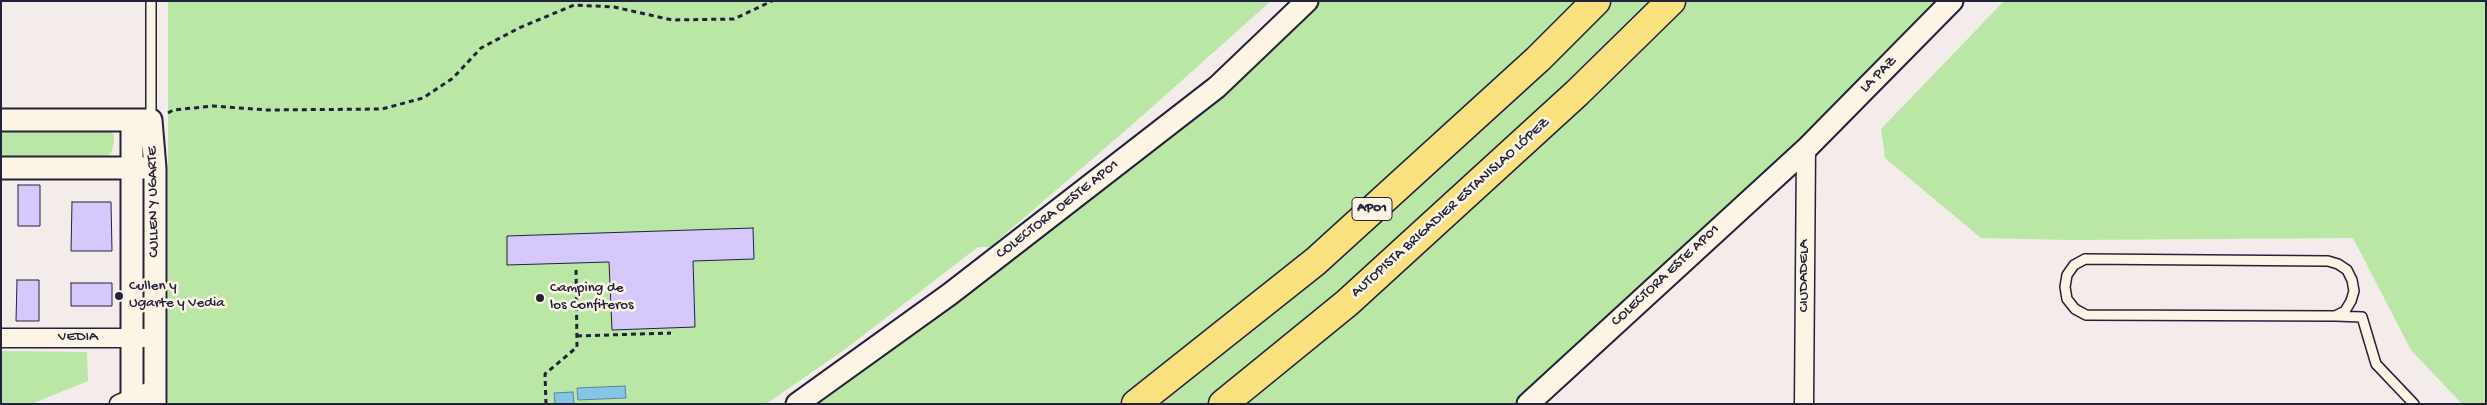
<!DOCTYPE html>
<meta charset="utf-8">
<style>
body{margin:0}
#map{position:relative;width:2487px;height:405px;overflow:hidden;background:#f4ecea;font-family:"Gochi Hand",sans-serif}
canvas{display:block}
.frame{position:absolute;inset:0;border:2px solid #22223b;pointer-events:none}
</style>
<div id="map">
<canvas width="2487" height="405"></canvas>
<div class="frame"></div>
</div>
<script>
const context = document.querySelector('canvas').getContext('2d');
context.lineJoin = 'round';
function fill(path, color) { context.fillStyle = color; context.fill(path, 'evenodd'); }
const toPath = rows => new Path2D(rows.map(r => 'M' + r).join(''));
function trace(path, color, width, dash) { context.strokeStyle = color; context.lineWidth = width; context.lineCap = dash ? 'butt' : 'round'; context.setLineDash(dash || []); context.stroke(path); }
function write(font, color, halo, rows, align = 'center') {
  context.font = font + ' "Gochi Hand",sans-serif'; context.lineWidth = 5; context.setLineDash([]); context.textBaseline = 'middle'; context.strokeStyle = halo; context.fillStyle = color; for (const [text, x, y, turn = 0] of rows) {
    context.save(); context.translate(x, y); context.rotate((+turn || 0) * Math.PI / 180); context.textAlign = isNaN(turn) ? turn : align; if (halo) context.strokeText(text, 0, 0); context.fillText(text, 0, 0); context.restore();
  }
}
const green = toPath([
 [168,1,1271,1,1133,124,990,247,978,247,844,350,766,404,168,404],
 [1307,1,1952,1,1528,404,797,404,950,294],
 [2004,1,2486,1,2486,404,2462,404,2411,350,2353,238,2070,240,1981,238,1885,158,1881,129],
 [1,125,106,127,114,135,114,142,111,153,104,159,1,160],
 [143,197,146,197,146,312,143,312,140,199],
 [1,351,87,352,88,381,31,404,1,404]
]);
const water = toPath([
 [625,386,626,398,578,400,577,388,625,386],
 [573,392,574,404,555,404,554,393,573,392]
]);
const building = toPath([
 [18,185,40,185,40,226,18,226,18,185],
 [72,202,111,202,112,251,71,251,72,202],
 [753,228,754,259,693,261,695,327,612,330,609,262,507,265,507,236,753,228],
 [17,280,39,280,39,321,16,321,17,280],
 [71,283,112,283,112,306,71,306,71,283]
]);
const path = toPath([
 [168,113,173,110,213,106,267,110,382,109,423,98,453,78,481,48,519,28,574,5,614,7,672,20,734,19,772,1],
 [577,336,671,333],
 [546,404,545,374,577,347,576,267]
]);
const service = toPath([
 [151,1,151,120],
 [2085,259,2328,261,2338,264,2347,270,2352,280,2354,291,2351,301,2345,311,2335,316,2086,315,2075,309,2067,299,2065,287,2067,275,2074,265,2085,259],
 [2336,316,2362,317,2376,364,2414,404]
]);
const minor = toPath([
 [1,338,155,338],
 [119,404,155,389],
 [1804,404,1806,149]
]);
const tertiary = toPath([
 [1,120,151,120,155,168,155,404],
 [132,120,132,404],
 [1,168,146,168],
 [797,404,950,294,1217,87,1307,1],
 [1528,404,1806,149,1952,1]
]);
const motorway = toPath([
 [1136,404,1316,261,1538,59,1596,1],
 [1223,404,1347,303,1577,93,1671,1]
]);
const markers = [
 [119,296,5,"#22223b"],
 [540,298,5,"#22223b"]
];
const shields = [
 [1372,209,40]
];
const shieldNames = [
 ["AP01",1372,209]
];
const streetNames = [
 ["LA PAZ",1879,75,-45],
 ["CULLEN Y UGARTE",154,202,-91],
 ["AUTOPISTA BRIGADIER ESTANISLAO LÓPEZ",1451,208,-42],
 ["COLECTORA OESTE AP01",1058,210,-38],
 ["COLECTORA ESTE AP01",1666,276,-43],
 ["CIUDADELA",1805,276,-90],
 ["VEDIA",78,338]
];
const poiNames = [
 ["Cullen y",129,287],
 ["Ugarte y Vedia",129,304],
 ["Camping de",550,289],
 ["los Confiteros",550,306]
];
fill(green, '#bae7a5');
fill(water, '#85c6e6');
trace(water, '#5d84a2', 1);
fill(building, '#d5c9fc');
trace(building, '#22223b', 1);
trace(service, '#22223b', 12);
trace(minor, '#22223b', 21);
trace(tertiary, '#22223b', 25);
trace(motorway, '#22223b', 31);
trace(path, '#22223b', 3, [5, 4]);
trace(service, '#fcf5e5', 9);
trace(minor, '#fcf5e5', 18);
trace(tertiary, '#fcf5e5', 21);
trace(motorway, '#fae180', 28);
for (const [x, y, r, color] of markers) { const dot = new Path2D(); dot.arc(x, y, r, 0, 2 * Math.PI); context.fillStyle = color; context.fill(dot); trace(dot, '#fcf5e5', 2); }
for (const [x, y, w] of shields) { const box = new Path2D(); box.roundRect(x - w / 2, y - 11.5, w, 23, 4); context.fillStyle = '#fcf5e5'; context.fill(box); trace(box, '#22223b', 1); }
write('bold 14px', '#22223b', null, shieldNames);
write('15px', '#22223b', '#fcf5e5', streetNames);
write('15px', '#22223b', '#fcf5e5', poiNames, 'left');
</script>
